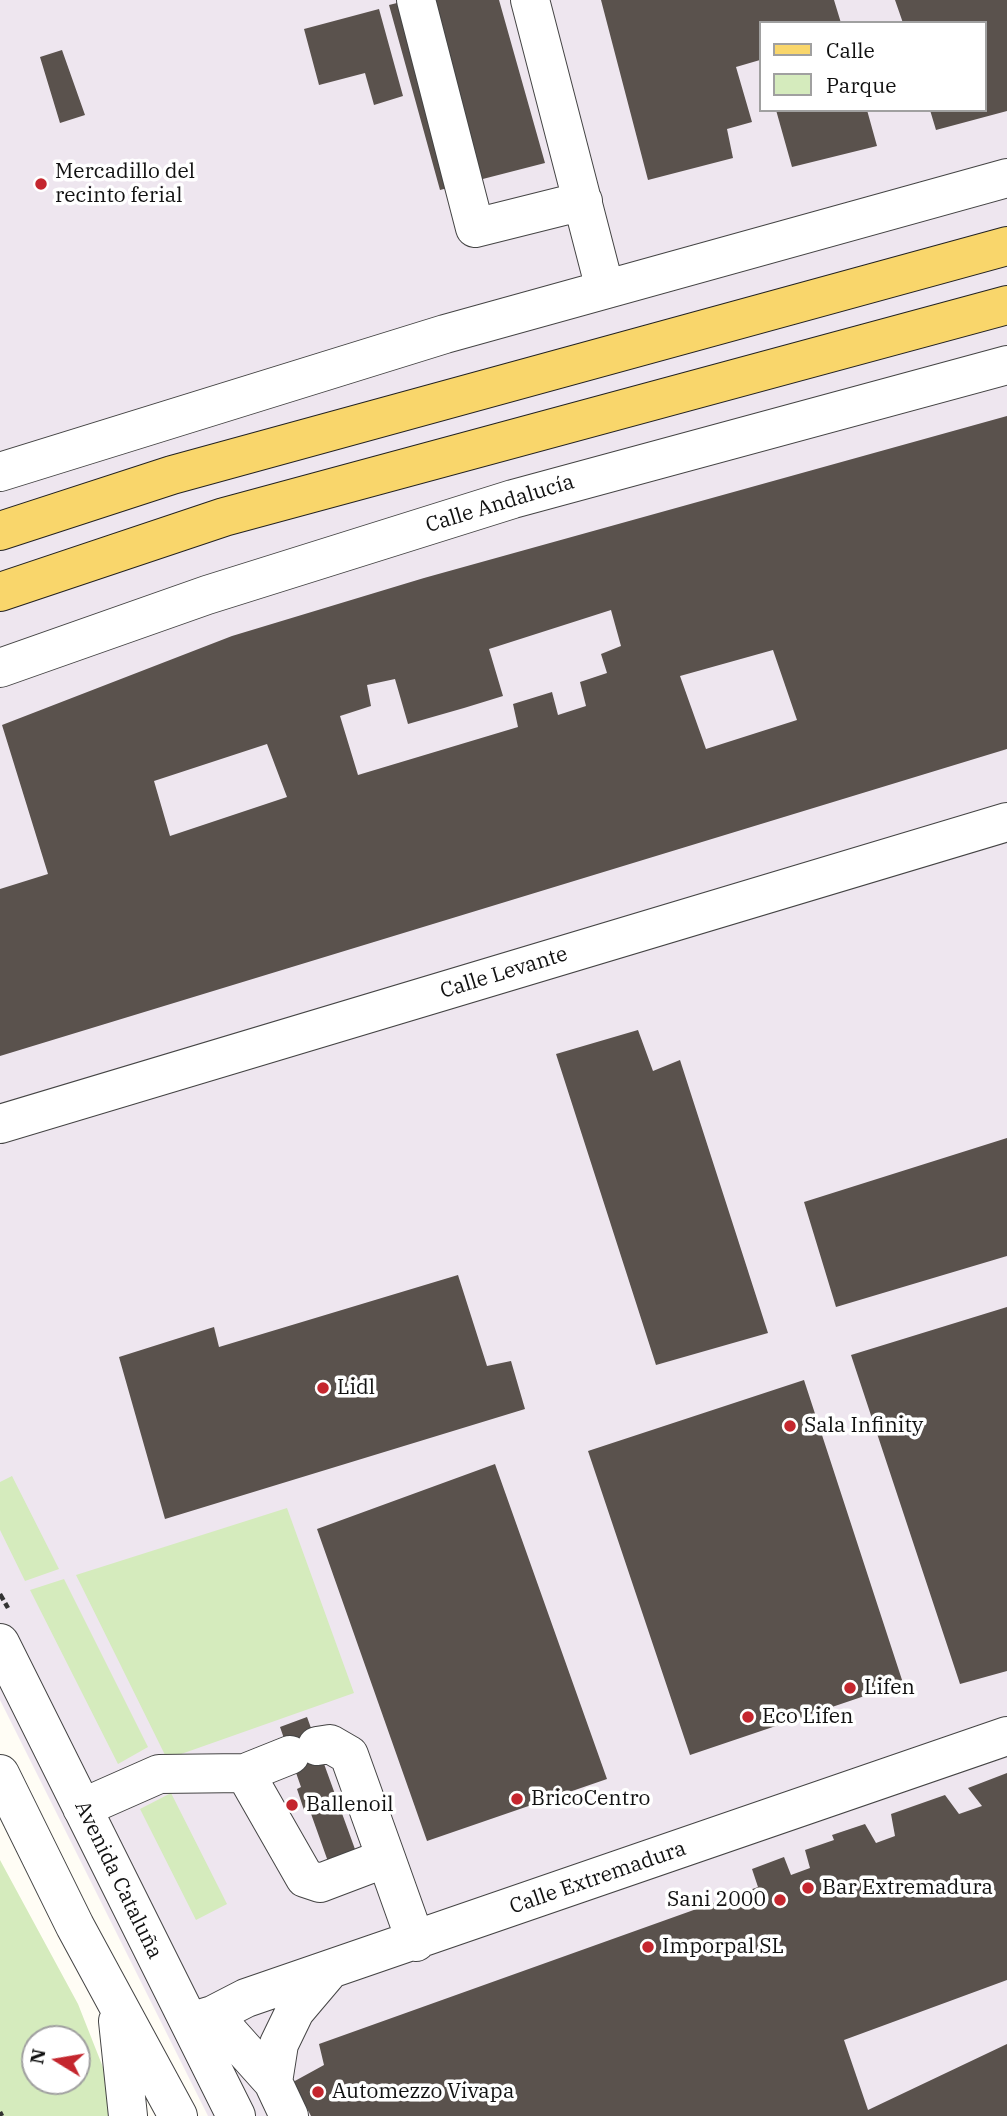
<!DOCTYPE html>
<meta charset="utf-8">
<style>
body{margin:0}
#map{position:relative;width:1007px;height:2116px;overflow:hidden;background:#fffdf5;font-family:"IBM Plex Serif",serif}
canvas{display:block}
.legend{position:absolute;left:759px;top:21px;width:228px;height:91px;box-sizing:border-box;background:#fff;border:2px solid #a0a0a0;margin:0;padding:9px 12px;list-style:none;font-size:21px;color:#111}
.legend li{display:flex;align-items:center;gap:14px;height:35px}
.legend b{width:35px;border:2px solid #a0a0a0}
.north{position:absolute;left:21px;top:2025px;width:70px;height:70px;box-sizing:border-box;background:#fff;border:2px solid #a0a0a0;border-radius:50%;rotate:281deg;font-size:19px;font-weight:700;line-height:28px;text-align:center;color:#111}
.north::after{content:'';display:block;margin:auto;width:24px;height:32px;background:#c4262e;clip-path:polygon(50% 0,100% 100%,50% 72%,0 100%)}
</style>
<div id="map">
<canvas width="1007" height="2116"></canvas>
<ul class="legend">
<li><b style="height:9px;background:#f9d66b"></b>Calle</li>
<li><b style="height:19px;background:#d5ebbd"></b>Parque</li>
</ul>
<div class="north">N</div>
</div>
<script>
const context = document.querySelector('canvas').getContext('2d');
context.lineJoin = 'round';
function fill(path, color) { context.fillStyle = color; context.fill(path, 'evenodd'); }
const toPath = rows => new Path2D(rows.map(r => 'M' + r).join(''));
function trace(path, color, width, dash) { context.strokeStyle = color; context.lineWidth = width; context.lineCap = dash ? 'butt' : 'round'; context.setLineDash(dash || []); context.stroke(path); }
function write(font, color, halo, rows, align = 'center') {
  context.font = font + ' "IBM Plex Serif",serif'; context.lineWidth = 7; context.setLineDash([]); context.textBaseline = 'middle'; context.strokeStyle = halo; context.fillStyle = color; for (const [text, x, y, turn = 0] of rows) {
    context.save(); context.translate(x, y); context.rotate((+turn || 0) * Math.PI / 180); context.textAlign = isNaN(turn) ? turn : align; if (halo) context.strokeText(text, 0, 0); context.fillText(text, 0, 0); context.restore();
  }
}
const industrial = toPath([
 [0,0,1007,0,1007,2116,208,2116,0,1700],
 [760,23,984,23,984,110,760,110]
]);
const green = toPath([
 [12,1476,59,1569,25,1581,0,1530,0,1482],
 [287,1508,354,1693,167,1759,76,1575],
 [64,1579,148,1747,118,1764,30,1590],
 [171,1793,227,1904,196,1920,140,1809],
 [0,1860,78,2004,106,2075,111,2116,0,2116],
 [35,2039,77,2039,77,2081,35,2081]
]);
const building = toPath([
 [409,0,499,0,545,163,440,190,389,5],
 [601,0,834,0,841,23,760,23,760,60,736,67,752,122,727,129,733,158,648,180],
 [895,0,1007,0,1007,111,936,130,930,110,984,110,984,23,903,23],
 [379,9,403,96,374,105,365,73,319,85,304,29],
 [62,50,85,115,60,123,40,57],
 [776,110,867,110,877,146,792,167],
 [1007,416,1007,749,0,1056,0,889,48,874,2,725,232,636,424,578],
 [611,610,621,646,601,654,607,673,580,682,586,706,558,715,552,692,513,704,518,727,358,775,340,716,371,706,367,685,395,679,408,724,464,708,503,696,489,649],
 [773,650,797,720,706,749,680,676],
 [267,744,287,797,170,836,154,781],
 [638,1030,653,1071,680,1060,768,1333,656,1365,556,1054],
 [1007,1138,1007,1256,836,1307,804,1202],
 [458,1275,487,1366,511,1361,525,1409,165,1519,119,1357,214,1327,219,1347],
 [1007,1307,1007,1671,960,1684,851,1355],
 [804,1380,903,1683,690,1755,588,1451],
 [495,1464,607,1779,427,1841,317,1529],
 [307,1717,364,1874,336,1884,310,1811,305,1813,297,1789,301,1787,280,1727],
 [1007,1773,1007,1980,844,2040,868,2110,1007,2044,1007,2116,311,2116,293,2082,324,2065,319,2044,758,1887,752,1869,784,1857,791,1875,810,1868,805,1850,834,1840,832,1835,865,1824,876,1843,895,1836,891,1814,945,1795,959,1814,982,1806,968,1788]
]);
const path = toPath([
 [0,1594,8,1608],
 [0,2112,2,2116]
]);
const minor = toPath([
 [416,0,475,228,583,201],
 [530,0,605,289],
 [0,472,445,334,1007,178],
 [0,668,207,595,513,499,1007,365],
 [0,1124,1007,822],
 [0,1643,236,2116],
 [317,1746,330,1744,349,1755,386,1858],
 [245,1773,290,1755],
 [0,1774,75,1926,178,2116],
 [82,1808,159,1774,245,1773,305,1878,320,1883,386,1858,416,1942],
 [213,2015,273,2082],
 [118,2021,128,2116],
 [190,2022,213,2015,246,1998,1007,1736],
 [289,2116,273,2082,279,2044,295,2011,328,1972]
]);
const major = toPath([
 [0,531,172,475,1007,246],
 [0,592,224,517,1007,305]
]);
const markers = [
 [41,184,7,"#c4262e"],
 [323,1388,7,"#c4262e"],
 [790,1426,7,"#c4262e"],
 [850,1688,7,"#c4262e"],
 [748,1717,7,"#c4262e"],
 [517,1799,7,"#c4262e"],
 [292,1805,7,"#c4262e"],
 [808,1888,7,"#c4262e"],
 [780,1900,7,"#c4262e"],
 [648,1947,7,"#c4262e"],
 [318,2092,7,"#c4262e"]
];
const poiNames = [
 ["Mercadillo del",55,172],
 ["recinto ferial",55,196],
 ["Lidl",337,1388],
 ["Sala Infinity",804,1426],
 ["Lifen",864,1688],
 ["Eco Lifen",762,1717],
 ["BricoCentro",531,1799],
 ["Ballenoil",306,1805],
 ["Bar Extremadura",822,1888],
 ["Sani 2000",766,1900,"right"],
 ["Imporpal SL",662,1947],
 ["Automezzo Vivapa",332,2092]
];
const streetNames = [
 ["Calle Andalucía",500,504,-17],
 ["Calle Levante",504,973,-17],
 ["Calle Extremadura",598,1878,-19],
 ["Avenida Cataluña",118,1880,64]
];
fill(industrial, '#eee6ef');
fill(green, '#d5ebbd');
fill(building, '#5a524d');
trace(minor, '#444', 40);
trace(major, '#222', 40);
trace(path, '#333', 4.5, [7, 3.5]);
trace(minor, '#fff', 38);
trace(major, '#f9d66b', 38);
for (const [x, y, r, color] of markers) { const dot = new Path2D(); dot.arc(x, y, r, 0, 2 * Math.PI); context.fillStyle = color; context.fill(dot); trace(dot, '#fff', 2.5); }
write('21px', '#111', '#fff', poiNames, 'left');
write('21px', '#111', '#fff', streetNames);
</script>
